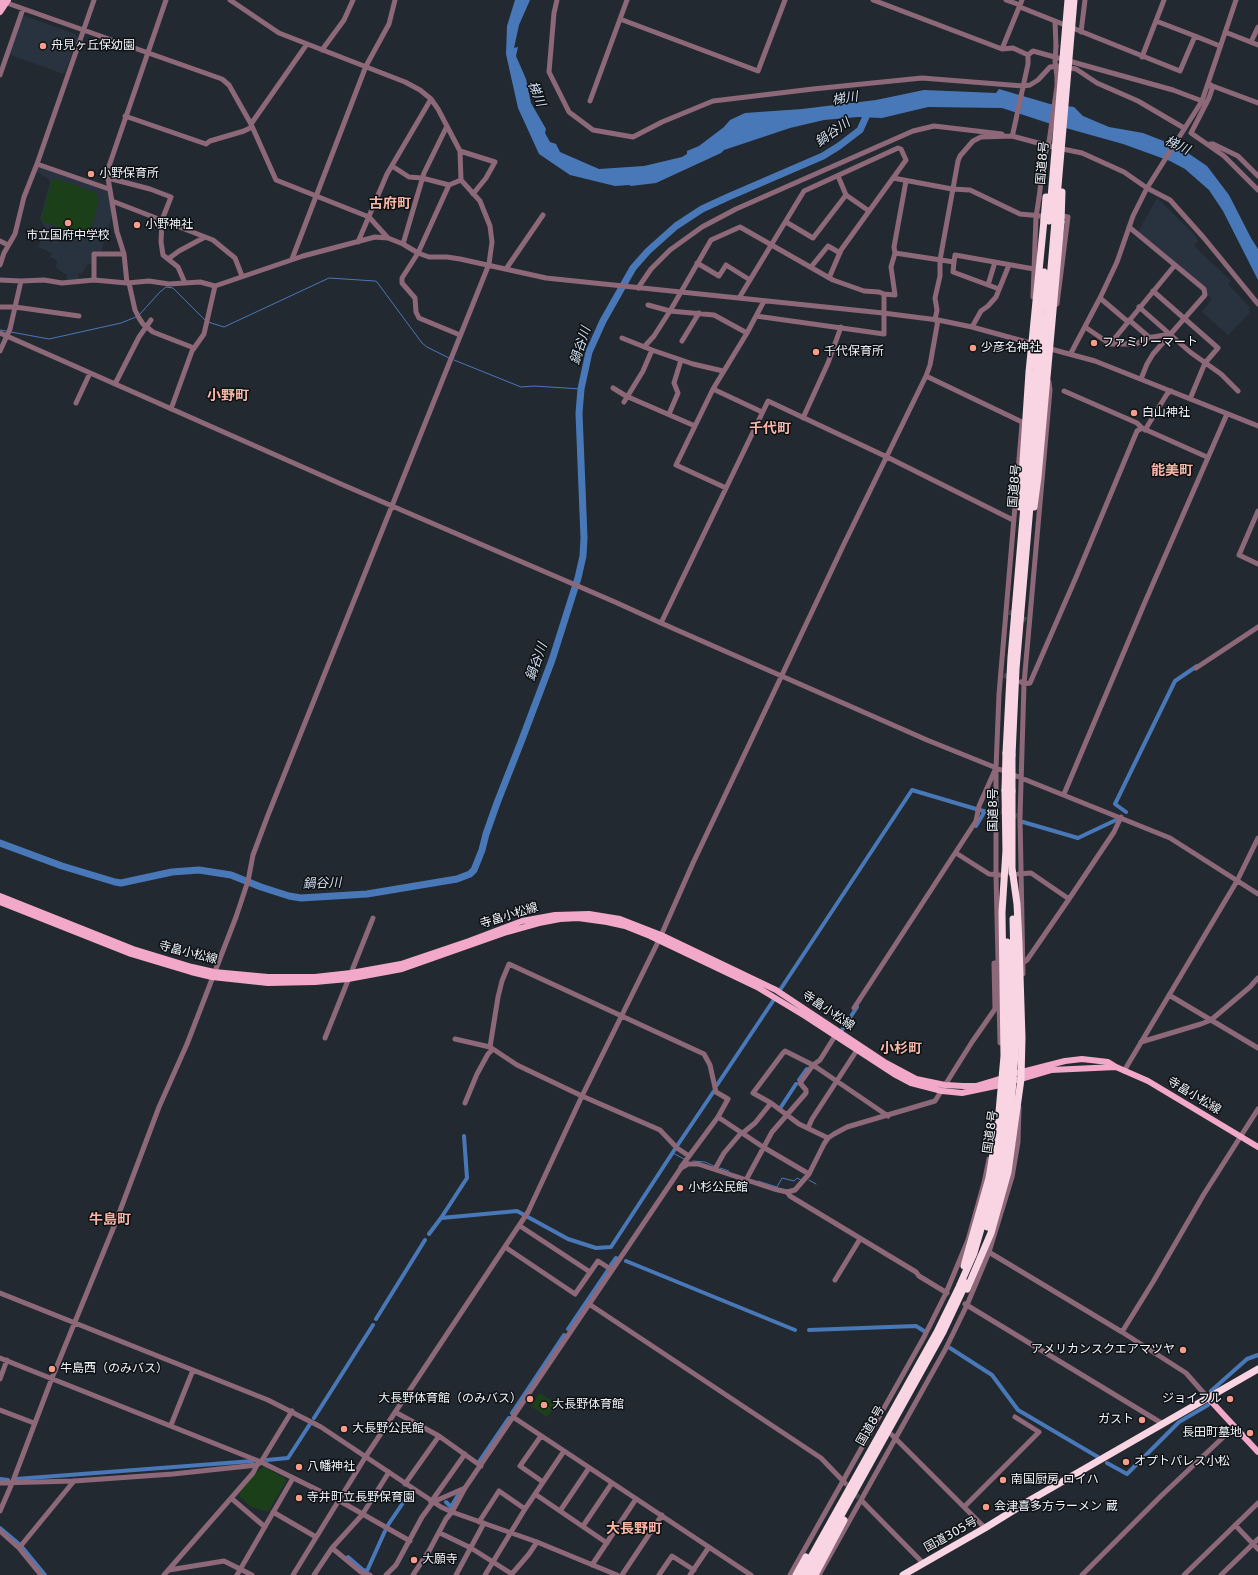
<!DOCTYPE html>
<meta charset="utf-8">
<style>
body{margin:0}
canvas{display:block;background:#232930}
</style>
<canvas width="1258" height="1575"></canvas>
<script>
const context = document.querySelector('canvas').getContext('2d');
context.lineJoin = 'round';
function fill(path, color) { context.fillStyle = color; context.fill(path, 'evenodd'); }
const toPath = rows => new Path2D(rows.map(r => 'M' + r).join(''));
function trace(path, color, width, dash) { context.strokeStyle = color; context.lineWidth = width; context.lineCap = dash ? 'butt' : 'round'; context.setLineDash(dash || []); context.stroke(path); }
function write(font, color, halo, rows, align = 'center') {
  context.font = font + ' "DejaVu Sans","Noto Sans JP",sans-serif'; context.lineWidth = 3; context.setLineDash([]); context.textBaseline = 'middle'; context.strokeStyle = halo; context.fillStyle = color; for (const [text, x, y, turn = 0] of rows) {
    context.save(); context.translate(x, y); context.rotate((+turn || 0) * Math.PI / 180); context.textAlign = isNaN(turn) ? turn : align; if (halo) context.strokeText(text, 0, 0); context.fillText(text, 0, 0); context.restore();
  }
}
const built = toPath([
 [25,16,75,34,78,38,64,74,8,54,22,17],
 [38,165,108,189,112,215,101,252,94,252,93,263,86,265,82,274,78,273,79,279,66,281,67,275,56,268,57,260,50,257,52,253,38,247,41,239,41,233,44,225,40,219,50,183,50,180,36,171],
 [1157,198,1194,234,1198,241,1194,246,1231,281,1228,284,1249,307,1250,312,1228,335,1202,312,1212,299,1138,232]
]);
const green = toPath([
 [55,178,96,193,99,199,91,231,80,234,41,221,52,180],
 [540,1393,556,1404,547,1417,531,1406],
 [265,1467,287,1480,268,1512,250,1506,240,1497,239,1493,260,1469]
]);
const water = toPath([
 [515,0,530,0,519,25,514,48,518,47,516,56,526,79,531,103,546,129,545,133,550,142,556,144,560,152,599,169,644,166,682,157,687,154,687,151,699,146,724,127,730,120,745,113,802,109,876,100,924,90,996,93,999,89,1050,104,1074,107,1083,116,1109,127,1143,133,1179,147,1207,166,1229,195,1251,238,1258,249,1258,280,1223,211,1209,190,1185,169,1170,161,1123,144,1048,123,1002,108,928,107,882,118,858,117,824,120,790,128,724,150,721,153,656,183,631,186,629,185,615,186,570,175,539,154,518,108,506,54,507,26]
]);
const stream = toPath([
 [140,314,160,292,166,287,173,288,206,321],
 [208,322,224,327,329,278,375,281,377,282,422,343,427,347,449,358],
 [0,330,6,331],
 [11,332,49,339,121,323,136,317],
 [454,360,521,387,534,386,581,389],
 [673,1153,684,1159],
 [693,1161,705,1162,714,1166],
 [720,1168,729,1171],
 [809,1180,816,1184],
 [758,1181,777,1187,782,1178,794,1181,797,1178,801,1180]
]);
const canal = toPath([
 [980,810,993,814],
 [1126,812,1115,804,1175,681,1197,666],
 [1023,822,1078,838,1116,820],
 [976,826,985,811],
 [780,990,912,790,976,809],
 [842,1030,857,1007],
 [799,1080,807,1069],
 [717,1085,773,1001],
 [781,1107,796,1084],
 [677,1146,714,1091],
 [441,1218,517,1211,568,1239,596,1248,611,1247,675,1149],
 [429,1234,441,1218,467,1178,464,1136],
 [626,1261,795,1330],
 [611,1265,616,1258],
 [376,1319,425,1240],
 [568,1329,608,1270],
 [809,1330,916,1326,924,1331],
 [950,1348,992,1375,1018,1410,1098,1457],
 [1211,1391,1247,1359,1258,1355],
 [512,1413,564,1335],
 [314,1418,373,1325],
 [267,1460,288,1458,310,1424],
 [479,1462,509,1418],
 [1107,1463,1127,1474,1179,1422,1208,1405],
 [0,1479,8,1480],
 [16,1479,253,1461],
 [446,1502,451,1507,458,1495],
 [388,1525,411,1491],
 [0,1528,19,1544],
 [22,1547,45,1575],
 [348,1557,363,1570,367,1571,385,1531]
]);
const river = toPath([
 [0,843,62,866,115,882,121,883,172,872,199,870,231,875,261,887,289,896,301,898,367,894,457,879,470,874,474,870,482,850,486,834,497,803,521,742,552,660,578,578,583,556,584,538,579,413,581,389,589,352,603,321,633,268,648,251,676,226,702,209,728,197,823,156,839,146,860,130,869,110]
]);
const minorTunnel = toPath([
 [1009,612,1026,620],
 [1004,675,1013,679],
 [1001,811,1017,816],
 [845,1483,859,1498]
]);
const minor = toPath([
 [557,0,554,13,549,72,569,112,593,130,633,137,662,122,713,101,813,89,922,78,1023,86,1030,85,1038,80,1050,67,1060,66,1076,69,1097,83,1138,101,1184,128],
 [873,0,1002,49,1013,48,1028,55],
 [1006,0,1020,5],
 [7,3,222,79,229,85,251,124,276,180,369,217,388,238],
 [1020,7,1180,71,1195,36,1220,46],
 [620,19,758,71,785,0],
 [1156,21,1195,36],
 [1055,22,1056,46],
 [1081,32,1085,0],
 [1225,32,1258,45],
 [1251,42,1258,27],
 [1002,49,1022,0],
 [322,50,344,20,353,0],
 [1028,55,1033,51,1173,90,1202,101],
 [1142,57,1164,0],
 [0,75,23,9],
 [1210,85,1258,103],
 [1211,85,1212,89,1209,98,1191,133,1224,156,1258,190],
 [590,101,627,0],
 [125,116,206,144,210,141,244,131,252,127],
 [251,124,307,44],
 [1012,136,1013,133,1028,64,1028,55],
 [1210,144,1213,144,1238,156,1258,176],
 [460,151,495,162,486,178,473,194],
 [37,164,109,189],
 [392,166,409,177,422,178,449,185,461,180],
 [838,176,846,195,869,211],
 [108,178,150,189,171,197,162,220,161,242,163,255,178,267,185,283],
 [893,178,952,189,970,190,1020,214,1042,216],
 [449,185,418,253,402,278,402,283,415,298,416,312,419,318,460,335],
 [112,201,213,240,235,258,242,276],
 [786,222,813,238,846,195],
 [1129,227,1204,289,1205,295,1153,354,1147,364,1141,379],
 [0,241,8,245],
 [358,242,387,174,431,99],
 [403,244,424,173,447,126],
 [895,253,954,262,953,272,999,289],
 [168,259,179,251,205,237],
 [292,259,366,66,389,24,395,0],
 [954,262,955,255,1034,269],
 [697,263,719,276,726,265,750,280],
 [0,265,4,253,15,234,24,197,37,164,94,0],
 [811,267,828,246,840,253],
 [506,269,543,215],
 [0,280,21,281,44,280,62,283,94,280,127,283,149,281,169,284,200,282,215,286,303,256,375,237,388,238,403,244,418,253,429,257,447,257,460,259,546,278,883,313,938,320,972,327,1034,344],
 [94,280,94,254,124,254],
 [127,283,124,254,117,232,107,172,166,0],
 [129,283,135,310,139,318,143,324,153,332,194,348],
 [988,285,995,262],
 [638,288,651,269,670,250,702,227,736,209,913,131,934,126,1002,134],
 [1153,291,1218,348,1205,363,1190,399],
 [884,294,895,295,891,267,895,253,894,247,906,181],
 [1033,297,1036,217,1039,198],
 [739,298,804,191,898,148,901,149,906,160,841,250,829,278],
 [1100,298,1127,321],
 [1057,304,1068,217,1063,216],
 [648,305,670,311,714,315,747,333],
 [0,307,15,307,79,316],
 [1139,307,1190,352,1221,374,1238,391],
 [935,320,937,310,935,298,940,276,940,260,958,161,960,156,973,141,981,137,1012,136,1053,147,1082,153,1124,172,1147,188,1170,200,1204,238,1258,304],
 [1129,320,1150,338],
 [972,327,981,311,988,306,996,297,1009,265],
 [1085,327,1110,344,1136,344,1147,338,1171,334],
 [0,333,341,484,615,602,661,623,927,740,1170,838,1258,894],
 [622,338,652,350,693,364,723,371],
 [682,341,699,313],
 [1110,344,1175,265],
 [644,347,654,336,670,311,711,240,740,227,833,280,864,291,879,292,884,294,884,334,756,316],
 [1047,348,1095,361,1258,426],
 [0,351,10,329,21,281],
 [1071,353,1100,298,1117,262,1133,216,1147,188,1202,101,1236,0],
 [926,376,1022,422],
 [115,384,139,337,151,320],
 [613,388,626,396,695,426],
 [713,389,762,412],
 [1064,391,1137,423,1142,428],
 [624,402,643,371,652,350],
 [76,403,90,373],
 [171,409,192,351,204,334,215,286],
 [669,414,678,393,674,383,681,360],
 [803,418,828,363,841,327],
 [1145,430,1167,394,1171,391],
 [726,488,676,465,713,389,747,333,764,301],
 [1258,511,1239,555,1258,564],
 [661,623,768,401,887,457,1013,520],
 [1196,668,1258,627],
 [1021,682,1024,684,1050,390,1049,382],
 [1064,794,1145,602,1227,414],
 [956,853,989,874,1000,875],
 [1018,874,1031,873,1069,899],
 [1023,963,1027,960,1069,899,1114,832,1121,817],
 [1023,974,1020,817,1024,684,1030,683,1077,575,1137,431,1142,428,1207,457],
 [1169,995,1258,1048],
 [854,1008,976,821,979,806,995,770],
 [325,1038,373,918],
 [455,1039,490,1047,517,1065,582,1096,660,1130,677,1148,689,1156],
 [1141,1042,1201,1024,1211,1020,1250,987,1258,978],
 [1000,1043,996,875,996,768,999,694,1022,424],
 [490,1047,498,997,502,981,509,964,704,1054,710,1065,716,1092,728,1099,718,1117,681,1167],
 [1124,1071,1237,881,1258,838],
 [465,1103,477,1074,488,1054,493,1049],
 [771,1103,799,1124,828,1138],
 [718,1117,763,1147,809,1174],
 [808,1128,812,1119,857,1050],
 [715,1169,724,1153,741,1133,744,1132,755,1123,771,1103,753,1093,783,1053,785,1051,813,1065,888,1116],
 [746,1180,772,1132,806,1093,806,1090,800,1083,813,1065,820,1060,835,1036],
 [787,1192,790,1196,916,1272,919,1276,947,1293],
 [520,1226,590,1272],
 [505,1247,575,1294,598,1261,612,1270],
 [987,1251,1122,1332,1186,1373,1208,1398],
 [835,1280,860,1239],
 [0,1293,268,1400,321,1427,441,1507,452,1512,537,1542,617,1575],
 [589,1304,821,1458,845,1483],
 [965,1304,1163,1424],
 [1122,1332,1153,1282,1204,1194,1258,1109],
 [0,1358,261,1462,338,1500,410,1541],
 [0,1379,7,1360],
 [0,1410,34,1423],
 [395,1412,439,1436,481,1466],
 [513,1417,751,1575],
 [171,1425,193,1370],
 [892,1435,985,1528],
 [541,1436,520,1466,543,1482],
 [589,1468,560,1511,607,1543],
 [0,1483,74,1481,173,1474,257,1465],
 [405,1484,439,1436],
 [535,1494,560,1511],
 [231,1498,265,1527],
 [861,1500,923,1563],
 [431,1502,465,1454],
 [964,1507,1039,1432,1015,1417],
 [0,1511,13,1481,52,1378,115,1224,159,1107,187,1044,236,917,248,881,253,855,268,815,489,264,492,242,490,226,480,201,461,180,460,151,438,109,431,99,420,90,405,82,279,33,230,0],
 [273,1512,316,1537],
 [479,1522,499,1491,525,1509],
 [1235,1525,1258,1549],
 [583,1526,612,1483],
 [0,1531,19,1548,41,1575],
 [440,1533,471,1548,512,1574],
 [19,1548,74,1481],
 [332,1548,361,1572,370,1575],
 [592,1565,636,1499],
 [169,1570,224,1561,252,1575],
 [164,1575,253,1473,257,1465,261,1462,292,1411],
 [237,1575,293,1478],
 [293,1575,366,1456,528,1212,582,1096,659,940,693,863,844,544,926,376,930,365,938,320],
 [314,1575,332,1548,362,1515,389,1472],
 [386,1575,396,1565,422,1517,433,1502,465,1488],
 [413,1575,429,1551,446,1519,452,1512,465,1488,681,1168,688,1164,698,1164,774,1189,787,1192,795,1190,809,1174,824,1144,828,1138,834,1134,847,1127,935,1101,972,1042,995,1009,994,963,998,963],
 [456,1575,484,1523],
 [485,1575,525,1509,564,1451],
 [511,1575,529,1554,537,1542],
 [622,1575,662,1515],
 [659,1575,672,1556,694,1570],
 [690,1575,709,1547],
 [790,1575,924,1337,946,1293,968,1240,984,1183,989,1159],
 [819,1575,945,1350,967,1305,989,1252,1012,1177,1018,1142,1019,1107],
 [1082,1575,1161,1496,1234,1427],
 [1184,1575,1258,1503],
 [1221,1575,1258,1539]
]);
const major = toPath([
 [0,4,3,0],
 [0,12,8,0],
 [0,896,133,949,192,967,214,972,268,977,315,977,351,973,401,964,469,941,522,921,555,915,589,914,620,919,661,935,776,990,886,1063,916,1079,945,1085,963,1086,976,1086,1006,1077],
 [0,902,131,954,191,972,212,977,268,983,315,982,348,979,402,969,507,932,539,923,560,919,578,918,607,922,625,926,650,936,757,987,805,1016,894,1074,911,1083,942,1091,962,1093,1005,1084],
 [1018,1073,1065,1061,1082,1059,1108,1062,1116,1067,1148,1081,1258,1147],
 [1017,1080,1051,1070,1116,1067],
 [1208,1398,1258,1452]
]);
const highway = toPath([
 [1040,314,1044,272],
 [1047,315,1055,221],
 [1020,507,1029,372,1044,220],
 [1034,507,1038,477,1061,222],
 [1006,753,1011,657,1035,378],
 [1012,755,1016,669,1041,378],
 [1005,790,1006,854],
 [1012,791,1012,873],
 [1013,919,1016,1041],
 [1007,942,1009,1041],
 [987,1227,993,1207,1003,1167,1010,1120],
 [964,1266,989,1178,998,1123,1004,1056,1002,912,1006,850],
 [967,1289,991,1233,1008,1172,1021,1079,1022,1038,1019,943,1017,904,1012,868],
 [796,1575,806,1557],
 [801,1575,937,1332,959,1287,974,1253,985,1215,997,1166,1005,1119],
 [808,1575,943,1332,966,1283],
 [815,1575,844,1520],
 [903,1575,985,1528,1032,1499,1258,1369]
]);
const minorBridge = toPath([
 [1039,198,1044,157,1049,142,1057,86,1057,77,1055,61,1056,46]
]);
const highwayBridge = toPath([
 [1044,220,1046,197],
 [1049,221,1068,0],
 [1055,221,1074,0],
 [1061,222,1062,192],
 [1035,378,1040,314],
 [1041,378,1047,315],
 [1005,790,1006,753],
 [1012,791,1012,755],
 [1005,1119,1009,1041],
 [1010,1120,1016,1041]
]);
const markers = [
 [43,46,4,"#f49d8b"],
 [91,174,4,"#f49d8b"],
 [68,223,4,"#f49d8b"],
 [137,225,4,"#f49d8b"],
 [1094,343,4,"#f49d8b"],
 [973,348,4,"#f49d8b"],
 [816,352,4,"#f49d8b"],
 [1134,413,4,"#f49d8b"],
 [680,1188,4,"#f49d8b"],
 [1183,1350,4,"#f49d8b"],
 [52,1369,4,"#f49d8b"],
 [530,1399,4,"#f49d8b"],
 [1230,1399,4,"#f49d8b"],
 [544,1405,4,"#f49d8b"],
 [1142,1420,4,"#f49d8b"],
 [344,1429,4,"#f49d8b"],
 [1250,1433,4,"#f49d8b"],
 [1126,1462,4,"#f49d8b"],
 [299,1467,4,"#f49d8b"],
 [1003,1480,4,"#f49d8b"],
 [299,1498,4,"#f49d8b"],
 [986,1507,4,"#f49d8b"],
 [414,1560,4,"#f49d8b"]
];
const poiNames = [
 ["舟見ヶ丘保幼園",51,46],
 ["小野保育所",99,174],
 ["小野神社",145,225],
 ["市立国府中学校",68,236,"center"],
 ["ファミリーマート",1102,343],
 ["少彦名神社",981,348],
 ["千代保育所",824,352],
 ["白山神社",1142,413],
 ["小杉公民館",688,1188],
 ["アメリカンスクエアマツヤ",1175,1350,"right"],
 ["牛島西（のみバス）",60,1369],
 ["大長野体育館（のみバス）",522,1399,"right"],
 ["ジョイフル",1222,1399,"right"],
 ["大長野体育館",552,1405],
 ["ガスト",1134,1420,"right"],
 ["大長野公民館",352,1429],
 ["長田町墓地",1242,1433,"right"],
 ["オプトパレス小松",1134,1462],
 ["八幡神社",307,1467],
 ["南国厨房 ロイハ",1011,1480],
 ["寺井町立長野保育園",307,1498],
 ["会津喜多方ラーメン 蔵",994,1507],
 ["大願寺",422,1560]
];
const streetNames = [
 ["国道8号",1043,163,-85],
 ["国道8号",1015,486,-85],
 ["国道8号",994,810,-90],
 ["寺畠小松線",509,916,-17],
 ["寺畠小松線",188,953,14],
 ["寺畠小松線",828,1011,34],
 ["寺畠小松線",1194,1096,31],
 ["国道8号",991,1132,-82],
 ["国道8号",871,1426,-60],
 ["国道305号",951,1535,-29]
];
const waterNames = [
 ["梯川",536,94,68],
 ["梯川",845,99,-8],
 ["鍋谷川",833,133,-35],
 ["梯川",1177,146,25],
 ["鍋谷川",581,346,-72],
 ["鍋谷川",537,662,-70],
 ["鍋谷川",322,884,-2]
];
const quarterNames = [
 ["古府町",390,204],
 ["小野町",228,396],
 ["千代町",770,429],
 ["能美町",1172,471],
 ["小杉町",901,1049],
 ["牛島町",110,1220],
 ["大長野町",634,1529]
];
fill(built, '#29333f');
fill(green, '#1b4019');
fill(water, '#4878b8');
trace(stream, '#4878b8', 1);
trace(canal, '#4878b8', 4);
trace(river, '#4878b8', 7);
trace(minorTunnel, '#42484e', 5, [5, 2.5]);
trace(minor, '#8c6878', 5);
trace(major, '#f2a8c8', 6);
trace(highway, '#f9d4e3', 7);
trace(minorBridge, '#8c6878', 5);
trace(highwayBridge, '#f9d4e3', 7);
for (const [x, y, r, color] of markers) { const dot = new Path2D(); dot.arc(x, y, r, 0, 2 * Math.PI); context.fillStyle = color; context.fill(dot); trace(dot, '#0e1114', 1.5); }
write('12px', '#f1f5fb', '#0e1114', poiNames, 'left');
write('12px', '#f1f5fb', '#0e1114', streetNames);
write('italic 13px', '#d1dff1', '#0e1114', waterNames);
write('bold 14px', '#f8b6a7', '#0e1114', quarterNames);
</script>
